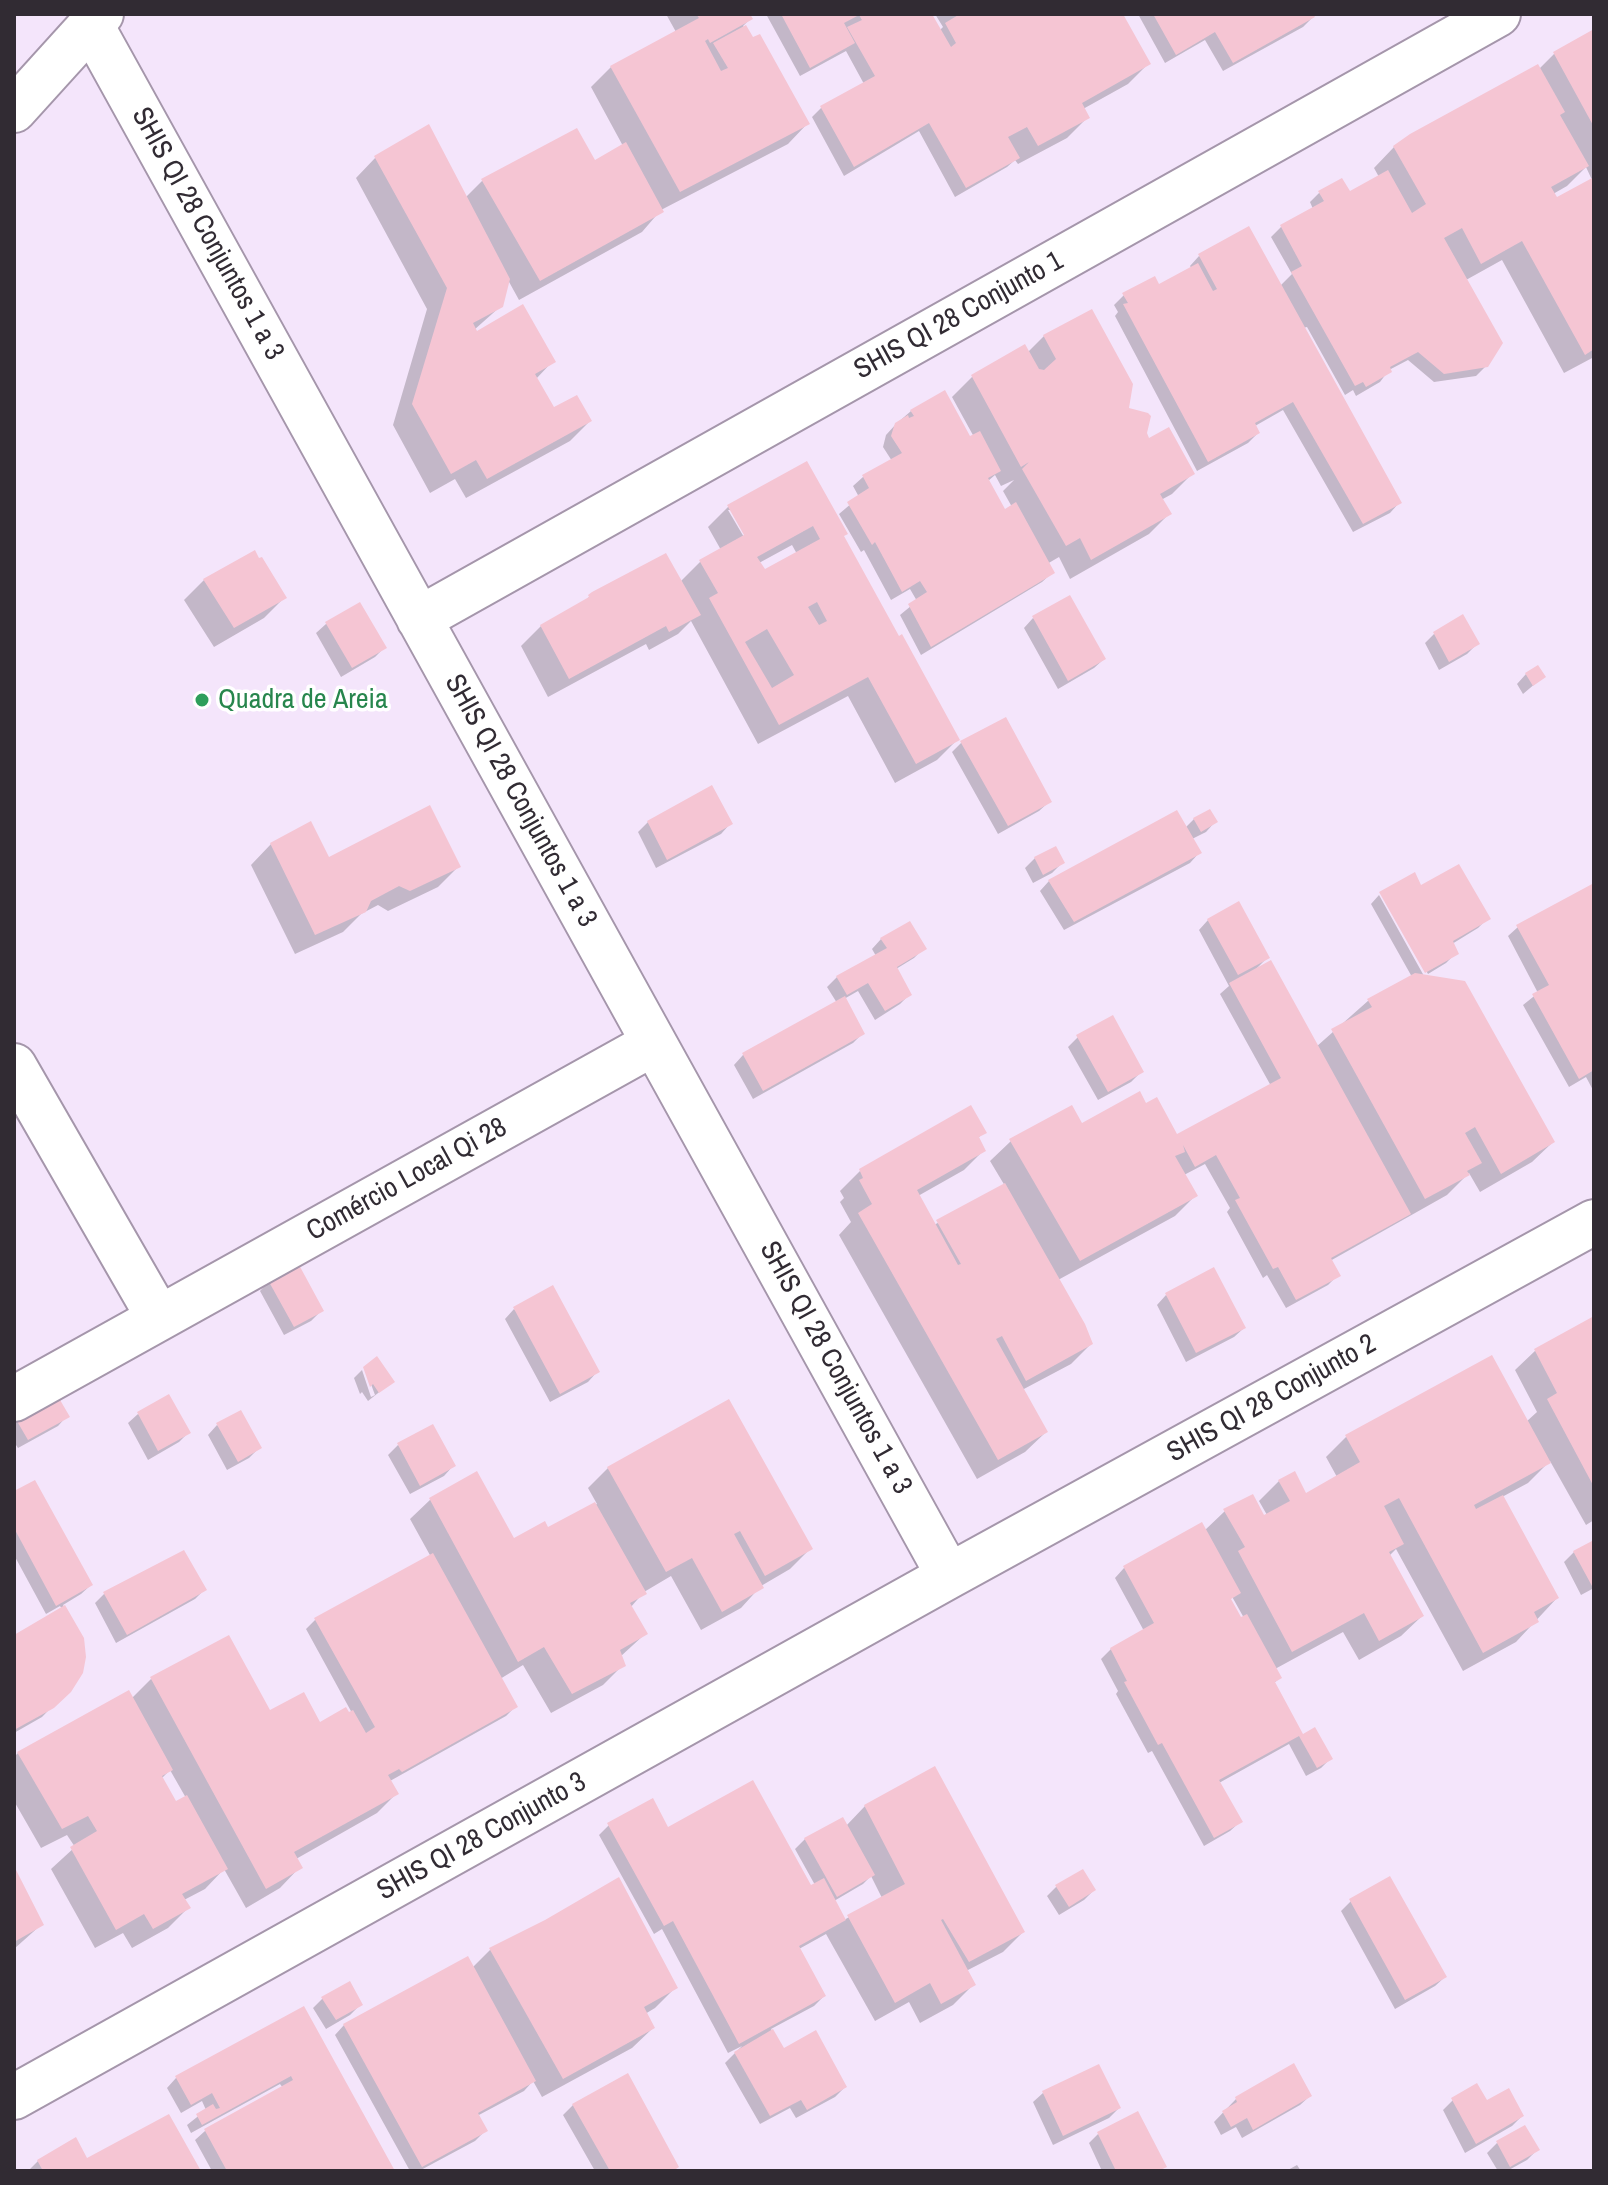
<!DOCTYPE html>
<meta charset="utf-8">
<style>
body{margin:0}
#map{position:relative;width:1608px;height:2185px;overflow:hidden;background:#f4e5fb;font-family:"Archivo Narrow",sans-serif}
canvas{display:block}
.frame{position:absolute;inset:0;border:16px solid #312b33;pointer-events:none}
</style>
<div id="map">
<canvas width="1608" height="2185"></canvas>
<div class="frame"></div>
</div>
<script>
const context = document.querySelector('canvas').getContext('2d');
context.lineJoin = 'round';
function fill(path, color) { context.fillStyle = color; context.fill(path, 'evenodd'); }
const toPath = rows => new Path2D(rows.map(r => 'M' + r).join(''));
function trace(path, color, width, dash) { context.strokeStyle = color; context.lineWidth = width; context.lineCap = dash ? 'butt' : 'round'; context.setLineDash(dash || []); context.stroke(path); }
function write(font, color, halo, rows, align = 'center') {
  context.font = font + ' "Archivo Narrow",sans-serif'; context.lineWidth = 7; context.setLineDash([]); context.textBaseline = 'middle'; context.strokeStyle = halo; context.fillStyle = color; for (const [text, x, y, turn = 0] of rows) {
    context.save(); context.translate(x, y); context.rotate((+turn || 0) * Math.PI / 180); context.textAlign = isNaN(turn) ? turn : align; if (halo) context.strokeText(text, 0, 0); context.fillText(text, 0, 0); context.restore();
  }
}
const shadow = toPath([
 [666,14,747,14,750,19,743,26,808,123,788,144,661,210,642,232,519,300,508,280,501,306,474,330,553,361,536,379,553,410,590,421,570,441,466,498,455,479,430,493,393,425,427,309,356,178,376,157,465,198,482,181,594,163,623,146,591,87,611,67,676,32],
 [766,14,929,14,939,31,943,27,935,14,1120,14,1148,64,1128,84,1083,109,1087,118,1067,138,1018,164,1015,160,1007,167,955,197,919,131,844,176,812,117,822,107,864,84,846,51,800,76],
 [1138,14,1311,14,1313,17,1303,27,1223,71,1205,40,1165,63],
 [1594,31,1594,357,1564,373,1502,260,1466,280,1486,366,1476,376,1434,382,1408,360,1389,370,1380,382,1356,396,1353,390,1345,395,1307,327,1303,328,1399,503,1390,513,1353,532,1283,410,1255,426,1258,433,1248,443,1197,471,1115,316,1118,312,1114,305,1124,295,1159,287,1192,269,1190,266,1199,256,1280,286,1292,274,1271,237,1281,227,1313,209,1310,202,1320,192,1349,194,1379,177,1374,168,1394,147,1539,69,1554,54],
 [1586,167,1592,180,1556,200,1553,194,1567,186],
 [1044,336,1127,409,1149,440,1192,474,1172,494,1161,500,1169,514,1149,534,1070,579,1059,557,1047,564,1052,573,1042,582,921,655,900,615,917,601,910,589,891,600,864,550,861,552,839,514,859,497,853,486,863,477,892,461,883,447,886,435,896,424,911,411,969,439,974,437,952,397,972,377,1025,347,1028,352],
 [995,475,1001,486,1014,480,1003,491,1012,507,1004,512,988,481],
 [807,464,842,537,957,740,937,760,895,783,848,696,758,744,691,621,678,634,649,650,646,644,548,697,521,646,541,626,582,604,589,597,680,582,700,562,721,550,708,527,728,507],
 [728,510,732,510,751,542,748,544],
 [792,545,797,554,764,572,759,563],
 [204,580,284,598,264,618,214,647,184,600],
 [359,605,385,647,375,657,341,677,316,633,326,624],
 [1033,618,1104,659,1094,668,1058,689,1024,628],
 [1434,634,1477,644,1467,654,1439,670,1425,643],
 [1526,674,1543,677,1523,694,1517,684],
 [962,742,1049,802,1039,811,998,834,952,752],
 [1209,811,1215,822,1206,832,1192,839,1199,853,1190,863,1064,930,1040,891,1049,881,1185,828,1194,819],
 [648,822,730,824,721,834,656,868,638,832],
 [271,844,329,860,458,867,438,887,388,911,378,905,361,914,343,932,295,954,251,865],
 [1035,858,1062,863,1052,873,1033,883,1025,868],
 [1594,885,1594,1092,1586,1077,1569,1087,1523,1005,1538,993,1508,936,1518,927],
 [1420,888,1488,918,1478,928,1452,944,1456,953,1446,963,1428,974,1382,894],
 [1379,895,1424,976,1553,1142,1532,1162,1480,1192,1469,1173,1447,1195,1330,1261,1338,1275,1328,1285,1286,1308,1267,1275,1263,1278,1227,1212,1230,1208,1205,1164,1184,1175,1195,1196,1175,1216,1058,1280,1091,1344,1071,1364,1022,1390,1046,1432,1025,1452,977,1479,839,1235,851,1222,840,1202,844,1198,840,1191,860,1171,970,1108,984,1132,977,1139,984,1150,964,1170,918,1196,934,1225,1005,1186,990,1161,1011,1141,1081,1125,1145,1105,1177,1137,1271,1086,1220,994,1229,986,1199,930,1208,920,1268,957,1255,970,1316,1047,1369,1000,1412,977,1371,904],
 [881,939,924,948,914,958,896,969,910,994,900,1004,875,1020,858,991,844,999,863,1033,853,1043,753,1099,734,1065,743,1055,837,1003,827,987,837,977,876,956,872,949],
 [1078,1037,1141,1072,1131,1082,1098,1100,1068,1047],
 [269,1281,321,1311,311,1321,284,1335,260,1291],
 [1166,1295,1244,1328,1234,1337,1186,1362,1157,1305],
 [514,1309,597,1372,588,1382,550,1402,505,1319],
 [1594,1318,1594,1520,1586,1525,1550,1461,1528,1483,1502,1497,1557,1598,1516,1642,1463,1671,1396,1549,1389,1556,1422,1616,1401,1636,1359,1660,1343,1632,1275,1669,1280,1678,1274,1683,1302,1736,1330,1759,1321,1768,1306,1776,1289,1744,1219,1783,1240,1822,1230,1831,1204,1846,1152,1751,1148,1753,1116,1694,1118,1691,1101,1659,1111,1649,1144,1631,1115,1578,1124,1568,1204,1531,1225,1511,1263,1517,1267,1515,1259,1501,1279,1481,1305,1495,1337,1477,1326,1457,1347,1436,1526,1422,1537,1412,1515,1370,1536,1350],
 [1230,1593,1244,1618,1240,1620,1227,1595],
 [365,1368,392,1382,368,1401,362,1392,360,1394,354,1378,362,1370,371,1397,375,1395],
 [138,1414,188,1433,179,1442,148,1460,128,1423],
 [67,1416,58,1426,18,1448,14,1442,14,1419],
 [217,1425,259,1448,249,1458,227,1470,208,1435],
 [398,1445,453,1466,444,1476,410,1494,388,1455],
 [608,1468,810,1549,790,1569,761,1586,741,1608,701,1630,671,1576,644,1592,630,1608,645,1634,620,1657,623,1665,603,1685,551,1713,523,1665,500,1679,516,1706,506,1716,390,1781,397,1793,377,1813,296,1859,300,1867,280,1888,246,1908,224,1869,205,1889,184,1900,188,1908,168,1928,132,1948,123,1933,95,1948,51,1869,75,1847,67,1835,41,1848,14,1801,14,1757,18,1753,132,1698,151,1679,319,1725,348,1715,352,1713,306,1629,316,1619,431,1557,410,1519,431,1499,513,1541,547,1530,597,1504,588,1488],
 [170,1770,186,1798,175,1804,161,1779],
 [14,1494,91,1585,81,1594,63,1605,84,1644,75,1683,42,1717,14,1733,14,1638,62,1609,60,1606,46,1614,14,1555],
 [1591,1543,1594,1549,1594,1588,1581,1595,1564,1562,1574,1552],
 [204,1590,195,1599,116,1643,95,1603,105,1593],
 [865,1806,1023,1932,1003,1952,966,1971,973,1985,953,2005,920,2023,909,2002,875,2021,826,1934,799,1949,824,1996,814,2006,771,2029,783,2051,845,2087,835,2097,796,2118,790,2108,760,2124,725,2063,742,2046,728,2053,662,1929,654,1934,599,1835,609,1825,667,1830,810,1888,815,1885,795,1849,805,1839,846,1826],
 [871,1876,882,1898,844,1920,834,1901,863,1884],
 [14,1870,42,1924,14,1949],
 [1057,1886,1094,1890,1084,1900,1059,1915,1047,1896],
 [1351,1901,1445,1977,1435,1986,1395,2009,1341,1911],
 [490,1950,676,1987,655,2008,645,2014,653,2028,632,2048,542,2097,533,2081,524,2091,477,2116,485,2131,475,2141,419,2171,410,2171,335,2035,344,2025,472,1968],
 [323,1998,360,2005,350,2015,326,2029,313,2008],
 [304,2009,393,2171,212,2171,195,2140,205,2131,283,2088,280,2084,191,2133,187,2125,206,2110,202,2101,181,2113,167,2088,176,2078],
 [1043,2093,1119,2108,1109,2118,1053,2145,1033,2102],
 [1310,2096,1300,2105,1242,2138,1236,2127,1221,2135,1214,2122,1236,2099],
 [1453,2100,1486,2103,1522,2116,1512,2126,1465,2153,1443,2110],
 [573,2105,677,2167,673,2171,595,2171,563,2115],
 [1099,2133,1164,2166,1160,2171,1102,2171,1089,2143],
 [1497,2143,1537,2150,1527,2160,1507,2171,1498,2171,1487,2153],
 [38,2161,86,2161,199,2171,28,2171],
 [1297,2165,1301,2171,1286,2171]
]);
const building = toPath([
 [696,14,750,14,753,19,710,43,708,39,705,41,721,71,728,68,713,43,746,25,753,37,760,34,810,124,680,192,610,66,699,18],
 [781,14,932,14,951,47,956,43,945,23,960,14,1123,14,1151,64,1082,103,1090,118,1038,146,1027,127,1008,137,1020,158,966,188,929,123,854,167,820,106,875,76,847,27,862,20,859,15,844,23,855,43,810,68],
 [1153,14,1313,14,1315,17,1233,63,1215,32,1176,55],
 [1594,29,1594,127,1553,52],
 [1538,64,1565,112,1560,115,1589,166,1551,187,1557,197,1594,177,1594,349,1585,355,1522,241,1481,264,1462,228,1444,238,1503,343,1488,367,1444,374,1418,352,1390,367,1392,372,1366,387,1363,382,1355,386,1291,272,1302,266,1280,225,1324,201,1318,191,1342,178,1350,191,1388,170,1412,213,1426,204,1393,146,1410,134],
 [429,124,510,279,503,307,473,323,477,331,523,304,556,362,535,374,554,407,577,395,592,421,487,479,476,460,451,474,412,404,447,288,374,156],
 [577,128,595,160,626,142,664,212,540,281,481,179],
 [1249,226,1402,503,1363,524,1293,402,1255,423,1260,433,1208,462,1123,304,1128,303,1122,293,1155,276,1159,284,1198,263,1213,291,1217,289,1198,254],
 [1092,309,1133,384,1129,408,1148,413,1151,416,1147,433,1149,438,1169,427,1195,474,1160,494,1172,514,1091,560,1080,538,1066,546,1022,469,1029,462,1021,467,971,375,1025,344,1039,369,1044,370,1056,359,1043,335],
 [945,390,970,436,980,431,1001,471,988,478,1005,509,1016,502,1055,573,931,647,908,604,927,592,920,581,902,592,875,542,872,545,847,502,869,488,862,475,902,453,891,436,895,423,908,415,909,418,914,416,910,410],
 [807,461,848,534,844,536,899,636,902,634,960,740,916,764,868,677,779,725,709,598,718,593,699,560,744,535,727,505],
 [813,526,820,539,765,569,757,557],
 [817,602,827,621,819,625,808,607],
 [767,629,794,675,772,688,745,642],
 [255,550,259,558,262,557,287,598,234,628,203,579],
 [666,553,701,615,669,632,666,626,569,679,540,625,589,597,588,595,592,592],
 [1070,595,1106,659,1068,681,1032,616],
 [360,602,387,648,352,668,325,622],
 [1463,614,1480,644,1449,662,1433,632],
 [1538,665,1546,677,1533,686,1525,673],
 [1006,717,1052,802,1008,826,960,741],
 [712,785,733,824,667,860,647,821],
 [430,805,461,867,410,891,399,886,371,901,366,912,315,935,270,843,311,821,329,857],
 [1210,809,1218,822,1201,832,1193,818],
 [1177,810,1202,853,1074,922,1048,880],
 [1056,846,1065,863,1043,875,1034,857],
 [1459,864,1491,919,1453,941,1459,954,1425,973,1379,892,1415,872,1421,885],
 [1594,883,1594,1070,1579,1079,1532,994,1549,985,1516,925],
 [1239,901,1270,958,1238,975,1207,919],
 [910,921,927,949,897,967,912,995,885,1011,868,983,847,995,836,976,887,948,880,938],
 [1271,960,1411,1214,1331,1258,1341,1276,1296,1300,1278,1267,1273,1269,1235,1200,1240,1198,1216,1155,1195,1167,1183,1145,1185,1152,1175,1156,1198,1196,1080,1261,1009,1139,1072,1105,1082,1123,1140,1091,1146,1103,1157,1097,1177,1134,1281,1078,1229,983],
 [1415,973,1465,981,1555,1142,1501,1174,1475,1127,1465,1133,1482,1163,1467,1171,1470,1175,1425,1199,1331,1029,1372,1007,1367,999],
 [845,996,865,1034,763,1091,742,1053],
 [1113,1015,1144,1072,1108,1092,1076,1035],
 [971,1105,987,1133,979,1137,986,1151,917,1190,958,1265,961,1264,936,1220,1005,1183,1085,1324,1093,1344,1026,1381,1002,1336,996,1339,1048,1432,998,1460,858,1213,872,1204,859,1180,863,1178,859,1169],
 [298,1263,324,1311,294,1327,268,1280],
 [1214,1267,1246,1328,1196,1353,1165,1293],
 [553,1285,600,1372,560,1394,513,1307],
 [1594,1316,1594,1487,1547,1399,1557,1393,1534,1349],
 [1492,1355,1551,1463,1474,1505,1476,1509,1503,1495,1559,1598,1534,1612,1539,1622,1483,1653,1399,1498,1384,1506,1404,1544,1389,1552,1424,1616,1379,1641,1364,1613,1292,1652,1238,1551,1245,1547,1223,1509,1253,1494,1264,1515,1290,1501,1278,1480,1295,1471,1306,1493,1360,1462,1345,1435],
 [377,1356,395,1382,379,1393,373,1384,370,1387,363,1367],
 [56,1393,70,1417,28,1440,14,1416],
 [169,1394,191,1433,158,1451,137,1412],
 [729,1399,813,1549,765,1576,740,1531,734,1534,764,1588,722,1612,692,1558,666,1572,607,1467],
 [241,1410,262,1448,238,1462,216,1423],
 [433,1424,456,1466,420,1486,397,1443],
 [477,1471,514,1538,545,1521,548,1527,595,1502,647,1594,630,1603,648,1634,620,1650,626,1666,572,1694,544,1647,518,1662,429,1498],
 [35,1480,93,1585,56,1606,14,1528,14,1491],
 [1202,1522,1241,1593,1231,1599,1241,1617,1247,1614,1282,1678,1275,1682,1303,1734,1315,1727,1333,1759,1317,1768,1299,1736,1219,1780,1243,1822,1214,1838,1162,1743,1158,1745,1124,1682,1127,1681,1110,1648,1154,1623,1123,1566],
 [1592,1541,1594,1585,1592,1586,1573,1551],
 [184,1550,207,1590,127,1635,103,1592],
 [433,1553,518,1707,402,1772,399,1769,388,1775,399,1794,294,1852,303,1868,266,1889,150,1677,229,1635,270,1710,304,1692,320,1722,346,1707,349,1712,353,1710,366,1733,375,1727,314,1618],
 [65,1605,84,1638,86,1657,83,1673,71,1692,54,1708,14,1730,14,1635],
 [129,1690,173,1770,162,1776,176,1801,187,1795,228,1869,182,1894,191,1908,153,1929,144,1914,116,1930,70,1847,97,1831,88,1816,62,1829,17,1752],
 [935,1766,1025,1932,969,1962,943,1919,941,1920,976,1985,941,2004,930,1983,895,2003,847,1915,905,1884,864,1805],
 [753,1780,811,1885,824,1878,846,1920,799,1946,826,1996,739,2044,673,1921,664,1926,607,1823,653,1798,668,1827],
 [843,1817,875,1875,837,1897,804,1838],
 [14,1866,44,1925,14,1942],
 [1083,1869,1096,1890,1069,1907,1055,1885],
 [1390,1876,1447,1977,1405,2000,1349,1899],
 [619,1877,678,1988,644,2007,655,2028,563,2079,489,1948,545,1920],
 [468,1956,536,2081,478,2113,488,2131,422,2167,343,2024],
 [350,1981,363,2005,336,2020,321,1997],
 [304,2006,395,2171,227,2171,204,2129,293,2080,291,2076,202,2125,196,2114,213,2104,216,2109,220,2108,212,2093,191,2105,175,2076],
 [773,2029,784,2048,816,2030,847,2087,807,2110,801,2100,770,2116,734,2052],
 [1294,2063,1312,2096,1253,2130,1247,2118,1231,2127,1222,2111,1237,2102,1235,2097],
 [1099,2064,1121,2108,1063,2136,1042,2091],
 [628,2073,679,2167,673,2171,610,2171,572,2104],
 [1477,2083,1487,2100,1509,2088,1524,2116,1476,2144,1451,2098],
 [1138,2111,1167,2167,1158,2171,1116,2171,1097,2132],
 [169,2114,201,2171,43,2171,37,2160,76,2137,87,2158],
 [1525,2125,1540,2150,1510,2167,1496,2141]
]);
const minor = toPath([
 [92,27,949,1576],
 [419,619,1498,14],
 [14,1066,159,1318],
 [14,1399,654,1043],
 [14,2097,949,1576,1594,1222]
]);
const major = toPath([
 [14,110,101,14]
]);
const markers = [
 [202,700,8,"#2e9e5b"]
];
const streetNames = [
 ["SHIS QI 28 Conjuntos 1 a 3",207,234,61],
 ["SHIS QI 28 Conjunto 1",959,316,-29],
 ["SHIS QI 28 Conjuntos 1 a 3",520,801,61],
 ["Comércio Local Qi 28",407,1180,-29],
 ["SHIS QI 28 Conjuntos 1 a 3",835,1368,61],
 ["SHIS QI 28 Conjunto 2",1272,1399,-29],
 ["SHIS QI 28 Conjunto 3",482,1837,-29]
];
const leisureNames = [
 ["Quadra de Areia",218,700]
];
fill(shadow, '#0003');
fill(building, '#f5c5d3');
trace(minor, '#a596ab', 48);
trace(major, '#a596ab', 48);
trace(minor, '#fff', 44);
trace(major, '#fff', 44);
for (const [x, y, r, color] of markers) { const dot = new Path2D(); dot.arc(x, y, r, 0, 2 * Math.PI); context.fillStyle = color; context.fill(dot); trace(dot, '#fff', 3); }
write('28px', '#312b33', '#fff', streetNames);
write('28px', '#27864d', '#fff', leisureNames, 'left');
</script>
